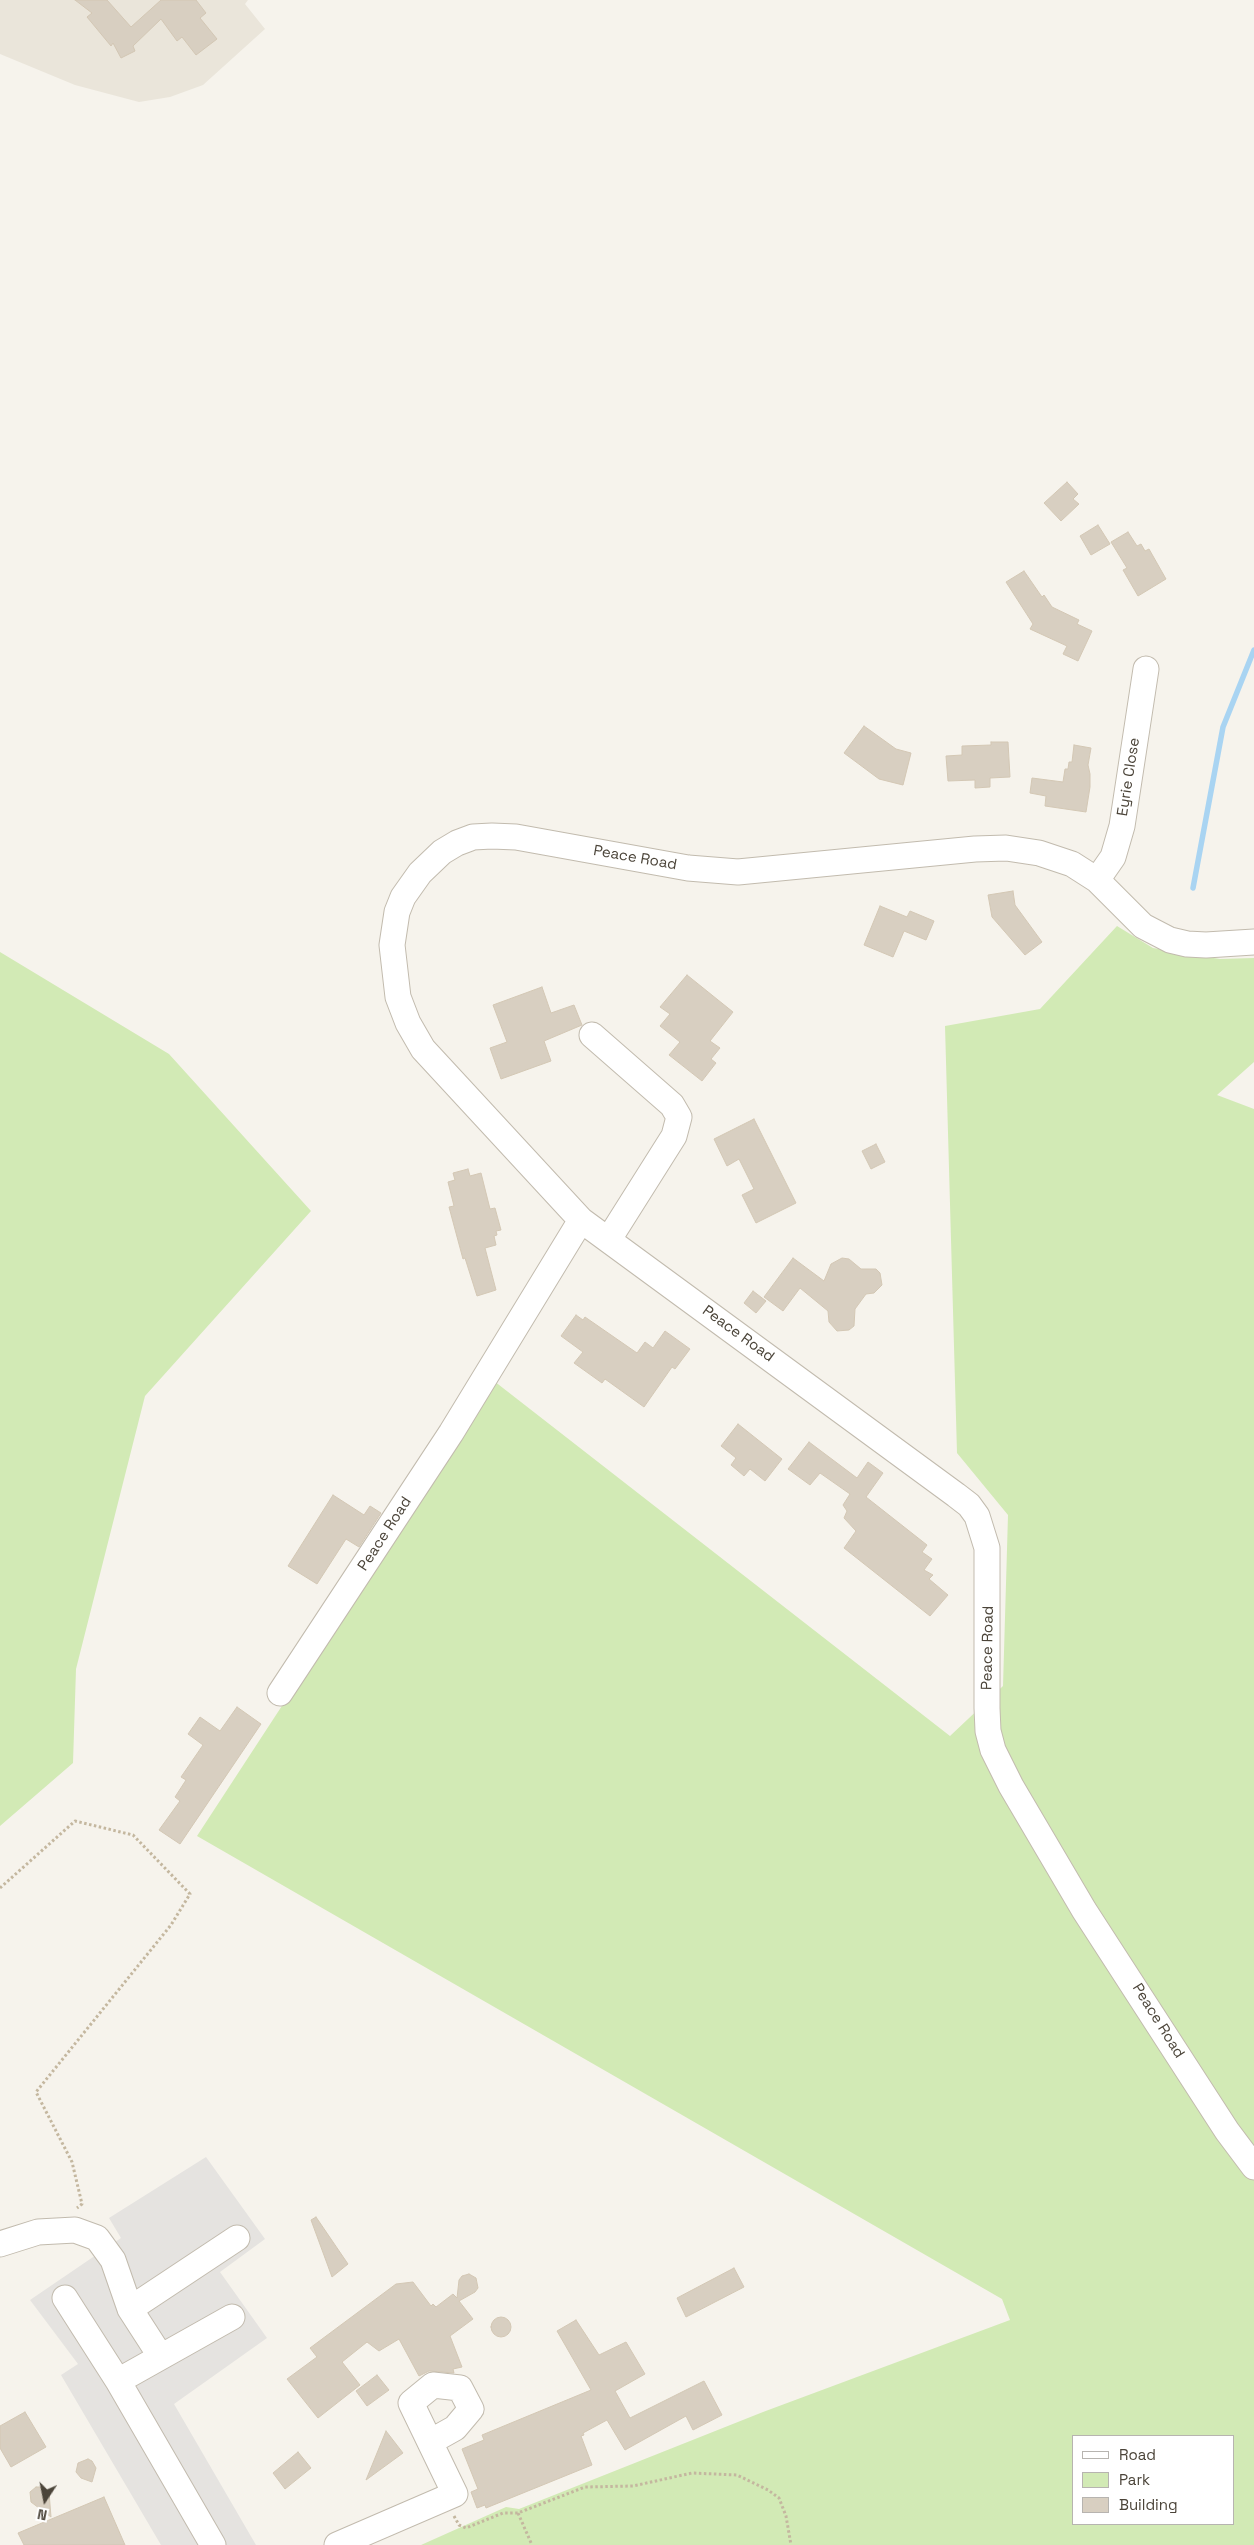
<!DOCTYPE html>
<style>
body{margin:0}
#map{position:relative;width:1254px;height:2545px;overflow:hidden;background:#f6f3ec;font-family:"Space Grotesk",sans-serif}
canvas{display:block}
.legend{position:absolute;left:1072px;top:2435px;width:162px;height:90px;box-sizing:border-box;background:#fff;border:1px solid #b7b4b0;margin:0;padding:6px 9px;list-style:none;font-size:15px;color:#4b4439}
.legend li{display:flex;align-items:center;gap:10px;height:25px}
.legend b{width:25px;border:1px solid #b7b4b0}
.north{position:absolute;left:20px;top:2475px;width:50px;height:50px;-webkit-text-stroke:4px #fff;paint-order:stroke;rotate:191deg;font-size:14px;font-weight:700;line-height:20px;text-align:center;color:#4b4439}
.north::after{content:'';display:block;margin:auto;width:18px;height:22px;background:#4b4439;clip-path:polygon(50% 0,100% 100%,50% 72%,0 100%)}
</style>
<div id="map">
<canvas width="1254" height="2545"></canvas>
<ul class="legend">
<li><b style="height:6px;background:#fff"></b>Road</li>
<li><b style="height:14px;background:#d2eab5"></b>Park</li>
<li><b style="height:14px;background:#d8cfc1"></b>Building</li>
</ul>
<div class="north">N</div>
</div>
<script>
const context = document.querySelector('canvas').getContext('2d');
context.lineJoin = 'round';
function fill(path, color) { context.fillStyle = color; context.fill(path, 'evenodd'); }
const toPath = rows => new Path2D(rows.map(r => 'M' + r).join(''));
function trace(path, color, width, dash) { context.strokeStyle = color; context.lineWidth = width; context.lineCap = dash ? 'butt' : 'round'; context.setLineDash(dash || []); context.stroke(path); }
function write(font, color, halo, rows, align = 'center') {
  context.font = font + ' "Space Grotesk",sans-serif'; context.lineWidth = 4; context.setLineDash([]); context.textBaseline = 'middle'; context.strokeStyle = halo; context.fillStyle = color; for (const [text, x, y, turn = 0] of rows) {
    context.save(); context.translate(x, y); context.rotate((+turn || 0) * Math.PI / 180); context.textAlign = isNaN(turn) ? turn : align; if (halo) context.strokeText(text, 0, 0); context.fillText(text, 0, 0); context.restore();
  }
}
const residential = toPath([
 [0,0,248,0,245,4,265,29,203,85,170,97,139,102,75,85,0,54]
]);
const green = toPath([
 [1117,926,1153,948,1220,959,1254,958,1254,1062,1217,1095,1254,1109,1254,2545,421,2545,506,2507,519,2509,763,2412,1010,2320,1002,2299,197,1836,494,1381,950,1736,1003,1686,1008,1515,957,1453,945,1026,1040,1009],
 [1073,2436,1233,2436,1233,2524,1073,2524],
 [0,952,169,1054,311,1211,145,1396,76,1669,73,1763,0,1826]
]);
const parking = toPath([
 [206,2157,265,2239,220,2272,267,2338,174,2404,256,2545,161,2545,61,2375,78,2364,30,2300,121,2238,109,2218]
]);
const stream = toPath([
 [1193,888,1223,727,1254,650]
]);
const building = toPath([
 [75,0,107,0,131,27,161,0,196,0,206,13,200,18,217,39,196,55,182,37,177,41,161,19,133,46,135,51,121,58,113,43,111,46,87,17,92,13,75,0],
 [1067,482,1078,494,1073,499,1079,504,1061,521,1044,503,1067,482],
 [1098,525,1110,544,1091,555,1080,536,1098,525],
 [1128,532,1137,546,1141,544,1145,551,1149,549,1166,579,1138,596,1123,570,1127,568,1111,542,1128,532],
 [1024,571,1042,597,1044,595,1052,607,1079,620,1077,624,1092,631,1078,661,1063,654,1067,646,1030,629,1033,624,1006,582,1024,571],
 [864,726,896,749,911,753,903,785,879,779,844,753,864,726],
 [991,742,1008,742,1010,777,990,778,990,787,975,788,975,780,948,781,946,756,962,755,962,746,991,745,991,742],
 [1074,745,1091,748,1088,765,1090,774,1090,787,1086,812,1045,806,1046,796,1030,793,1032,778,1063,782,1065,769,1068,769,1069,762,1072,762,1074,745],
 [1013,891,1015,905,1042,942,1025,955,992,917,988,895,1013,891],
 [880,906,907,917,910,911,934,921,926,940,904,931,893,957,864,945,880,906],
 [687,975,733,1012,710,1041,720,1048,711,1059,716,1063,702,1081,669,1055,680,1042,660,1026,670,1014,660,1007,687,975],
 [542,987,551,1013,574,1005,582,1025,544,1041,551,1061,501,1079,490,1048,507,1042,493,1005,542,987],
 [754,1119,796,1203,756,1223,742,1195,754,1189,739,1159,727,1166,714,1139,754,1119],
 [876,1144,885,1162,871,1169,862,1151,876,1144],
 [468,1169,470,1176,481,1173,490,1209,495,1208,501,1230,496,1231,497,1235,494,1236,496,1245,485,1248,496,1290,477,1296,465,1258,463,1259,449,1207,454,1206,448,1182,455,1180,453,1173,468,1169],
 [793,1258,824,1281,831,1264,842,1258,849,1259,861,1269,876,1269,880,1273,882,1285,874,1293,866,1294,855,1309,854,1326,849,1330,837,1331,829,1322,828,1311,800,1288,783,1311,764,1297,793,1258],
 [753,1291,766,1301,756,1313,744,1303,753,1291],
 [576,1315,583,1320,585,1317,637,1353,645,1342,653,1348,665,1331,690,1349,675,1369,672,1367,644,1407,605,1379,602,1383,574,1363,583,1352,561,1336,576,1315],
 [738,1424,782,1459,765,1481,750,1469,744,1476,731,1465,736,1458,721,1446,738,1424],
 [809,1442,857,1478,868,1462,883,1473,866,1497,927,1545,922,1552,932,1559,924,1570,933,1575,929,1579,948,1595,930,1616,844,1548,856,1531,844,1518,847,1511,843,1505,850,1494,820,1473,810,1485,788,1469,809,1442],
 [333,1495,364,1515,370,1506,381,1513,359,1547,346,1539,317,1584,288,1566,333,1495],
 [237,1707,261,1724,180,1844,159,1830,180,1801,175,1797,186,1780,181,1777,203,1745,188,1734,200,1717,220,1731,237,1707],
 [316,2217,348,2264,332,2277,311,2220,316,2217],
 [734,2268,744,2287,686,2317,677,2298,734,2268],
 [469,2274,476,2278,478,2288,475,2292,459,2301,473,2319,450,2336,462,2367,453,2369,454,2373,429,2371,419,2376,399,2339,379,2351,367,2342,342,2362,360,2385,318,2418,287,2379,317,2357,310,2348,396,2284,413,2282,431,2306,433,2304,436,2307,453,2294,457,2298,459,2280,462,2276,469,2274],
 '491 2327a10 10 0 1 1 20 0a10 10 0 1 1-20 0Z',
 [576,2320,599,2355,626,2342,645,2374,615,2391,630,2418,704,2381,722,2415,693,2430,686,2416,625,2450,607,2420,583,2433,584,2435,581,2436,592,2465,486,2508,485,2505,477,2508,471,2492,478,2489,462,2449,484,2440,482,2435,591,2390,557,2331,576,2320],
 [377,2375,389,2390,367,2406,356,2391,377,2375],
 [25,2412,46,2447,11,2467,0,2448,0,2426,25,2412],
 [386,2431,403,2453,366,2480,386,2431],
 [298,2452,311,2468,285,2489,273,2473,298,2452],
 [88,2459,92,2461,96,2468,92,2482,81,2478,76,2472,78,2463,88,2459],
 [36,2487,44,2487,49,2492,51,2517,31,2502,30,2492,36,2487],
 [104,2497,125,2545,24,2545,18,2533,104,2497]
]);
const path = toPath([
 [0,1888,75,1821,133,1835,190,1894,171,1925,36,2092,72,2162,82,2204,77,2208],
 [518,2513,532,2545],
 [454,2516,459,2525,466,2528,503,2513,518,2513,585,2487,633,2486,692,2473,737,2475,768,2490,779,2498,786,2516,791,2545]
]);
const minor = toPath([
 [1097,880,1113,857,1122,826,1146,669],
 [1254,942,1206,945,1187,944,1170,940,1143,926,1097,880,1072,864,1039,853,1006,848,975,849,738,872,688,868,516,837,492,836,473,837,457,843,442,852,420,873,403,897,397,912,392,945,398,997,408,1023,423,1049,581,1220,956,1495,969,1505,977,1516,987,1548,987,1708,988,1731,993,1750,1011,1786,1084,1910,1227,2131,1254,2167],
 [592,1035,672,1105,679,1117,674,1136,609,1239],
 [280,1693,451,1433,581,1220],
 [0,2244,38,2232,75,2230,97,2238,113,2260,130,2309,161,2357],
 [65,2298,118,2381,213,2545],
 [130,2309,237,2238],
 [118,2381,232,2317],
 [337,2545,455,2494,411,2403,433,2385,460,2388,471,2409,455,2428,430,2442]
]);
const streetNames = [
 ["Eyrie Close",1129,777,-81],
 ["Peace Road",635,858,10],
 ["Peace Road",738,1334,36],
 ["Peace Road",385,1534,-57],
 ["Peace Road",988,1648,-89],
 ["Peace Road",1158,2021,58]
];
fill(residential, '#eae5da');
fill(green, '#d2eab5');
fill(parking, '#e5e3e0');
trace(stream, '#a9d4f2', 5.5);
fill(building, '#d8cfc1');
trace(building, '#d3c7b4', 1);
trace(minor, '#c2bbae', 27);
trace(path, '#c4b79f', 3, [2.5, 2.5]);
trace(minor, '#fff', 25);
write('15px', '#4b4439', '#fff', streetNames);
</script>
